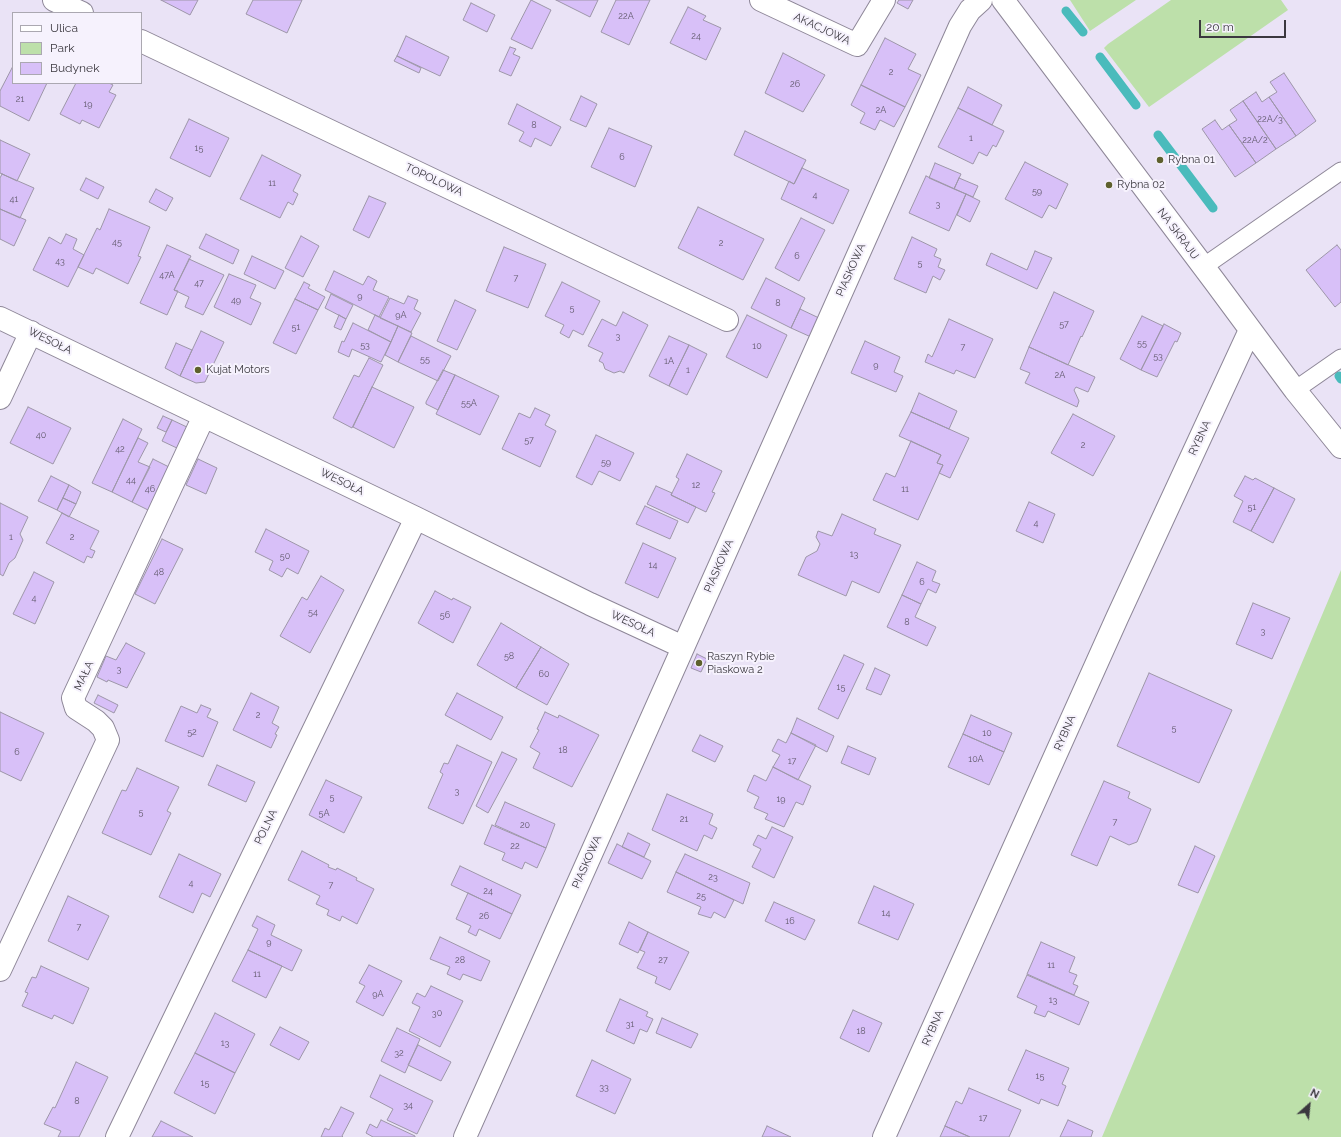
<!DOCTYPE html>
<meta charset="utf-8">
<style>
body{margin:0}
#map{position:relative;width:1341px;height:1137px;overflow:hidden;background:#eae3f6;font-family:Raleway,sans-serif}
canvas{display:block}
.legend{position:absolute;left:12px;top:12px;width:130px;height:72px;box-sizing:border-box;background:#f6f2fd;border:1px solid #aba8b1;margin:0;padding:5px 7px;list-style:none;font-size:12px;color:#3b383f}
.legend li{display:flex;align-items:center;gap:8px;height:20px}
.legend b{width:20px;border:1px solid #aba8b1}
.north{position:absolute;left:1289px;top:1085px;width:40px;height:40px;-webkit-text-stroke:3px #f6f2fd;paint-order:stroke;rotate:27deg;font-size:11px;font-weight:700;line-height:16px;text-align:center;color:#3b383f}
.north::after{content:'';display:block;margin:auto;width:14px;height:18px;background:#3b383f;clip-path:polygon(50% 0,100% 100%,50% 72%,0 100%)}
.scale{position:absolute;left:1199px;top:20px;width:87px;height:18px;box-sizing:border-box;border:2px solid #3b383f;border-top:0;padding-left:5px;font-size:12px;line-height:14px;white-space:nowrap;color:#3b383f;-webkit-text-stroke:3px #f6f2fd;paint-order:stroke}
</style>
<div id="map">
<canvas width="1341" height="1137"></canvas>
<ul class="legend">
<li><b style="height:5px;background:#fff"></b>Ulica</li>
<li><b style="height:11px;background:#bde0aa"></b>Park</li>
<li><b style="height:11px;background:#d8c0f8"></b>Budynek</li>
</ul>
<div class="north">N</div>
<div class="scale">20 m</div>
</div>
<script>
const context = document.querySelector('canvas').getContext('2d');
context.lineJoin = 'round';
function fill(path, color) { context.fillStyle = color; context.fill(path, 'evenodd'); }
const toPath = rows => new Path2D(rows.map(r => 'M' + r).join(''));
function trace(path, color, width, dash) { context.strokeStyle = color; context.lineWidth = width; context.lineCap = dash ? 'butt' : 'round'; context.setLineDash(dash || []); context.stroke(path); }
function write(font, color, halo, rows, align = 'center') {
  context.font = font + ' Raleway,sans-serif'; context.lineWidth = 4; context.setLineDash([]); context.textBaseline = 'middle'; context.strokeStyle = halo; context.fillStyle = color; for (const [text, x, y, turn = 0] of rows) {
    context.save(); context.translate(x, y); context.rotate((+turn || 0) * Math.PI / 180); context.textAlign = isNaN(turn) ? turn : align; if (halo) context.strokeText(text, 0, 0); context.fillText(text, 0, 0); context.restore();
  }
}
const green = toPath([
 [1070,0,1136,0,1090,31],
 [1171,0,1281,0,1288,10,1149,107,1104,48,1108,44],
 [1341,570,1341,1137,1102,1137]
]);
const stream = toPath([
 [1066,11,1083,32],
 [1100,57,1136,105],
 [1158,135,1213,208],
 [1339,376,1341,379]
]);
const building = toPath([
 [161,0,198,0,190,15,161,0],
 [253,0,302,0,287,33,246,14,253,0],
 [531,0,551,10,532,49,511,39,531,0],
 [556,0,598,0,590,17,556,0],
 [616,0,650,0,629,45,601,32,616,0],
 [899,0,913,0,908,9,897,3,899,0],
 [471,3,495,15,487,32,463,20,471,3],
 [688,7,706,16,703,20,721,28,706,60,670,43,688,7],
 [406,36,449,57,440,76,397,56,406,36],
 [885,38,916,54,908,69,921,75,905,107,861,85,885,38],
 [510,47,516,49,513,54,520,57,511,76,499,71,510,47],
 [783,53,825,75,803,112,765,93,783,53],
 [397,56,421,68,419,73,394,61,397,56],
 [13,66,13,83,47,83,29,121,0,106,0,91,13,66],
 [1284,73,1316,121,1296,136,1269,97,1277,92,1270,82,1284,73],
 [76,83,109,83,113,85,109,92,116,95,99,128,82,120,80,124,60,114,76,83],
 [861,85,905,107,894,127,880,120,875,130,860,123,865,113,851,105,861,85],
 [968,87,1002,105,992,125,958,108,968,87],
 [1256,92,1262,102,1269,97,1296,136,1276,149,1243,101,1256,92],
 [581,96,597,104,586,127,570,120,581,96],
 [1243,101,1276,149,1256,163,1229,125,1237,120,1230,110,1243,101],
 [517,104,561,127,551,146,535,138,531,147,519,141,524,132,508,124,517,104],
 [958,108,1004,131,996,147,993,145,987,156,979,152,973,164,938,147,958,108],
 [189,119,229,138,210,177,170,158,189,119],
 [1215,120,1222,130,1229,125,1256,163,1235,177,1202,129,1215,120],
 [609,128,652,146,635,187,591,167,609,128],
 [745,131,806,160,794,184,734,155,745,131],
 [0,140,30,154,17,181,0,173,0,140],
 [262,155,301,175,293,191,298,194,293,205,288,202,280,218,240,199,262,155],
 [1025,162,1068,184,1056,209,1049,205,1042,218,1005,199,1025,162],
 [935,163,961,174,954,189,929,178,935,163],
 [802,168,849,190,833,224,781,199,789,181,794,184,802,168],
 [2,174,34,188,20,218,0,209,0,178,2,174],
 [926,176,966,194,949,231,909,213,926,176],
 [86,178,104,187,98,199,80,190,86,178],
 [959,178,978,186,973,197,954,189,959,178],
 [156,189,173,198,166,211,149,202,156,189],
 [966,194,980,201,970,222,957,215,966,194],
 [369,196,386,203,369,238,353,230,369,196],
 [698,207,764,239,743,280,678,248,698,207],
 [0,209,26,220,14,246,0,239,0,209],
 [109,209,150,227,138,256,141,257,128,284,96,268,93,274,78,267,97,228,100,230,109,209],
 [801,218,825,230,799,281,775,268,801,218],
 [66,234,77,239,73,249,84,255,68,287,33,270,49,237,61,244,66,234],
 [206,234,239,250,233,264,199,248,206,234],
 [301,236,319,246,303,277,285,268,301,236],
 [912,237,937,249,934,256,941,259,938,267,945,270,940,280,933,276,926,293,894,279,912,237],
 [167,245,191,256,174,290,178,291,167,315,140,303,167,245],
 [1337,245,1341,250,1341,302,1335,307,1306,270,1337,245],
 [504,247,546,264,528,308,486,291,504,247],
 [1035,251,1052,258,1037,289,986,265,991,253,1027,270,1035,251],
 [252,256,284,271,275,289,244,274,252,256],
 [189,259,224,275,203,315,185,307,189,297,174,290,189,259],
 [334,271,363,285,368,276,377,281,373,290,389,297,379,317,325,290,334,271],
 [229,274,256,285,250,298,261,303,251,325,214,307,229,274],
 [766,278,805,298,791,328,751,308,766,278],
 [304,282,310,285,308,288,325,297,318,310,295,299,304,282],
 [562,282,600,301,583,335,573,330,569,338,560,333,564,325,545,316,562,282],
 [1054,292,1094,311,1082,337,1081,336,1068,365,1029,347,1054,292],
 [331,294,353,305,346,319,325,308,331,294],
 [408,296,418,300,414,309,421,313,411,332,380,318,390,298,404,304,408,296],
 [295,299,318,310,296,354,273,343,295,299],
 [455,300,476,310,457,350,437,341,455,300],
 [800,309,819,318,811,337,791,328,800,309],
 [623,312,648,325,624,373,620,371,614,373,605,369,603,363,599,361,603,353,588,346,602,319,616,326,623,312],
 [339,315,346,319,341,330,334,327,339,315],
 [375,315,398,326,391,342,368,330,375,315],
 [747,315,787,335,767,378,726,357,747,315],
 [1142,316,1163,326,1141,370,1120,359,1142,316],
 [949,319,993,339,975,378,956,370,954,374,925,362,928,354,932,357,949,319],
 [353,323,391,342,381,362,352,349,349,357,338,352,342,341,344,342,353,323],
 [1164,324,1181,333,1177,342,1175,341,1157,377,1141,370,1164,324],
 [398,326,412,333,398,362,385,355,398,326],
 [201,331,224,342,205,382,196,383,180,376,201,331],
 [411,336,451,356,438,381,398,362,411,336],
 [669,336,689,345,669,386,649,376,669,336],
 [865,341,900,357,894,372,903,376,896,392,851,373,865,341],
 [176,343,192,350,180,376,165,368,176,343],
 [689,345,707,354,687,395,669,386,689,345],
 [1029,347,1095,377,1088,392,1076,387,1074,390,1079,401,1077,407,1025,383,1030,373,1020,369,1029,347],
 [369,358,383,365,352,428,333,418,354,375,359,377,369,358],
 [443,370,455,375,438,410,426,404,426,402,443,370],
 [455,375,499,396,480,435,436,414,455,375],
 [372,387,414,407,394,448,353,427,372,387],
 [919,393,957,411,949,429,911,412,919,393],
 [28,407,71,428,53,464,10,443,28,407],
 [535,408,550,415,545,425,556,431,540,467,502,449,519,413,530,418,535,408],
 [911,412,969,438,950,478,939,473,943,465,937,463,941,455,899,436,911,412],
 [1073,414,1115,436,1093,476,1051,453,1073,414],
 [163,416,172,420,166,432,157,428,163,416],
 [123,419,142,429,112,492,92,483,123,419],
 [172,420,189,428,179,449,162,441,172,420],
 [596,435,634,453,620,481,599,471,592,485,576,477,596,435],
 [138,438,148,443,138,462,150,467,132,502,112,492,138,438],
 [911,441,941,455,937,463,943,465,918,520,873,500,886,473,895,477,911,441],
 [687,454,722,471,712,492,715,493,706,512,671,495,679,479,676,477,687,454],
 [153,459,171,468,150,511,132,502,153,459],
 [198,459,217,468,206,494,186,485,198,459],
 [51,476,69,485,57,510,38,501,51,476],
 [1245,476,1253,480,1255,478,1274,488,1251,531,1233,522,1243,501,1234,496,1245,476],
 [69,485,81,492,76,504,63,498,69,485],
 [656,486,672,493,671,495,696,507,688,523,647,504,656,486],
 [1274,488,1295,499,1273,543,1251,531,1274,488],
 [63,498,76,504,69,517,57,510,63,498],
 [1029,502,1055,514,1043,543,1016,531,1029,502],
 [0,503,28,517,20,534,23,540,15,558,9,563,3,576,0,574,0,503],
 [645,506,678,521,670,539,636,524,645,506],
 [62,513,99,531,90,549,95,551,92,558,87,556,84,563,46,543,62,513],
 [842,514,876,529,874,534,901,545,879,593,852,581,846,596,798,575,806,557,817,551,820,544,816,537,818,531,832,536,842,514],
 [266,529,309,551,298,574,287,568,282,577,269,570,273,561,255,552,266,529],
 [162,539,183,549,155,604,135,594,162,539],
 [643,543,676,558,658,598,625,583,643,543],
 [917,562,936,571,932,581,940,584,936,593,928,589,921,604,902,595,917,562],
 [34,572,54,582,35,624,13,614,34,572],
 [321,576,344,590,310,653,280,636,302,597,307,600,321,576],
 [435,591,452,600,453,598,471,607,453,643,418,623,435,591],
 [902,595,921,604,915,617,936,627,927,646,887,627,902,595],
 [1253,603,1290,618,1272,659,1236,644,1253,603],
 [501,623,541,647,516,688,477,665,501,623],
 [126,643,145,653,127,688,108,680,107,682,97,677,106,656,116,660,126,643],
 [541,647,569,664,547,705,516,688,541,647],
 [697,654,707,659,701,672,691,668,697,654],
 [844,655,864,664,838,719,818,709,844,655],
 [875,668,890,675,881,695,866,689,875,668],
 [1149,673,1232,710,1199,783,1117,746,1149,673],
 [251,693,279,707,272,723,279,727,275,734,277,735,271,748,233,730,251,693],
 [457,693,503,717,491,740,445,715,457,693],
 [98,695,118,705,114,713,94,703,98,695],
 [201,705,211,709,207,717,218,722,203,757,165,741,181,706,197,713,201,705],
 [0,712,44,733,21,781,0,771,0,712],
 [545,712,558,718,559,715,599,735,572,787,533,768,540,753,530,747,539,730,537,729,545,712],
 [971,715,1012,733,1004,752,963,734,971,715],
 [797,718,834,736,827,752,791,733,797,718],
 [791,733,816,745,798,780,773,767,780,755,772,751,778,739,786,743,791,733],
 [963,734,1004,752,989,785,948,767,963,734],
 [700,735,723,746,715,762,692,751,700,735],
 [457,745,492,762,463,824,428,808,443,774,440,772,444,763,448,764,457,745],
 [848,746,876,758,869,775,841,763,848,746],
 [502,752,517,759,488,813,476,806,502,752],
 [217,765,255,782,246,802,208,785,217,765],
 [773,767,811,786,803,805,796,802,784,827,765,819,768,814,754,808,759,797,747,791,754,775,766,781,773,767],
 [137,768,179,787,167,811,171,813,151,855,102,833,122,790,126,791,137,768],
 [326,780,362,797,344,833,309,815,326,780],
 [1104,781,1130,792,1128,798,1151,809,1137,842,1129,845,1110,836,1097,866,1071,855,1104,781],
 [667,794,713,814,709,824,717,828,712,839,704,835,697,851,652,830,667,794],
 [505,802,555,824,546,848,495,825,505,802],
 [492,825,546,848,537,868,525,862,522,869,502,860,505,853,484,844,492,825],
 [772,827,793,837,774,878,752,867,761,849,753,845,758,835,766,839,772,827],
 [628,833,650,844,644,857,622,847,628,833],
 [617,844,651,861,642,879,608,863,617,844],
 [1195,846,1215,856,1198,893,1178,885,1195,846],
 [302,851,329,865,328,867,336,870,337,868,357,878,356,880,374,889,357,924,342,916,340,921,327,915,329,910,316,904,320,896,288,880,302,851],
 [179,854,221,874,210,897,202,893,193,913,159,897,179,854],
 [685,854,750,883,743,904,676,872,685,854],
 [460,866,521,895,512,914,451,885,460,866],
 [676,872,734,900,725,918,714,912,711,918,698,914,701,907,667,892,676,872],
 [874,886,914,904,898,940,858,923,874,886],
 [468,893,512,914,500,939,479,929,476,936,468,932,471,926,456,919,468,893],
 [68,896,109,916,88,960,48,941,68,896],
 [774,902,815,920,805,940,765,921,774,902],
 [257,916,275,925,271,935,302,950,292,971,248,950,258,929,252,926,257,916],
 [629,922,648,932,638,953,619,944,629,922],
 [648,932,689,952,670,990,655,983,657,977,637,968,645,952,640,950,648,932],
 [440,937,490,961,481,981,463,974,460,980,447,974,450,967,430,959,440,937],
 [1041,942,1075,957,1069,972,1077,975,1073,984,1078,986,1074,995,1027,974,1041,942],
 [248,950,282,966,266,998,232,981,248,950],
 [369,965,402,981,383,1016,356,1002,365,986,359,983,369,965],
 [41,966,89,988,73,1024,54,1015,52,1019,22,1006,28,993,25,992,32,977,36,978,41,966],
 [1027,975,1089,1002,1079,1025,1048,1011,1045,1017,1034,1013,1037,1006,1017,997,1027,975],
 [431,986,463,1001,440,1047,409,1031,420,1007,412,1003,417,993,425,997,431,986],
 [620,999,648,1012,646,1016,653,1019,647,1032,640,1029,634,1044,606,1031,620,999],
 [853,1010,882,1023,869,1052,840,1038,853,1010],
 [215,1013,255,1034,235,1073,195,1053,215,1013],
 [662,1018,698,1034,691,1048,656,1033,662,1018],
 [280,1027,309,1042,299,1060,270,1045,280,1027],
 [397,1028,420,1039,405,1073,381,1061,397,1028],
 [418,1045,451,1062,441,1081,408,1065,418,1045],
 [1026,1050,1069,1068,1062,1084,1066,1086,1058,1106,1041,1099,1039,1104,1008,1090,1026,1050],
 [195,1053,235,1073,215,1114,174,1093,195,1053],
 [592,1060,631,1079,615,1114,576,1096,592,1060],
 [76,1062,108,1077,79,1137,58,1137,61,1131,44,1124,53,1107,55,1108,76,1062],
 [380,1075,433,1101,417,1134,387,1120,393,1109,370,1097,380,1075],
 [969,1088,1021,1110,1009,1137,970,1137,945,1126,956,1101,962,1104,969,1088],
 [341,1107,354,1113,342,1136,343,1137,321,1137,325,1128,329,1130,341,1107],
 [381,1120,415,1136,415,1137,373,1137,366,1133,370,1124,377,1128,381,1120],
 [1068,1120,1093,1131,1091,1137,1060,1137,1068,1120],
 [161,1121,193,1137,152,1137,161,1121],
 [767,1126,791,1137,762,1137,767,1126],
 [945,1126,970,1137,940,1137,945,1126]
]);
const lane = toPath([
 [1203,267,1341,171],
 [1295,390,1341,358]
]);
const street = toPath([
 [54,0,82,13],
 [761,0,857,45,884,0],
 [1003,0,1215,282,1295,390,1341,447],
 [141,41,727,320],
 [0,318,416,518,590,604,683,647],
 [0,398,31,332],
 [0,970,108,740,103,728,96,721,76,708,73,698,204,416],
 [117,1137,416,518],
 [465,1137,960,26,970,10,981,0],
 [884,1137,1117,618,1250,330]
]);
const markers = [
 [1160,160,4,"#5e602d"],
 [1109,185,4,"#5e602d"],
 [198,370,4,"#5e602d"],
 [699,663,4,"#5e602d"]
];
const numberNames = [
 ["22A",626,16],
 ["24",696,36],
 ["2",891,72],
 ["26",795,84],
 ["21",20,99],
 ["19",88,104],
 ["2A",881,110],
 ["22A/3",1270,119],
 ["8",534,125],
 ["1",971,138],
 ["22A/2",1255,140],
 ["15",199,148],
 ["6",622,157],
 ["11",272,183],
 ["59",1037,191],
 ["4",815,195],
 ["41",14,199],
 ["3",938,204],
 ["45",117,242],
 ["2",721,243],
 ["6",797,256],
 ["43",60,261],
 ["5",920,263],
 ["47A",167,275],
 ["7",516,278],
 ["47",199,283],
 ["9",360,296],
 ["49",236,300],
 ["8",778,303],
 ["5",572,308],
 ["9A",401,315],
 ["57",1064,324],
 ["51",296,327],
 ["3",618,336],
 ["55",1142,343],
 ["53",365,345],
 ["10",757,346],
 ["7",963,347],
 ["53",1158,356],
 ["55",425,359],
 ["1A",669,361],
 ["9",876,365],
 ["1",688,370],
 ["2A",1060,375],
 ["55A",469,403],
 ["40",41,435],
 ["57",529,440],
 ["2",1083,445],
 ["42",120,449],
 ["59",606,462],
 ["44",131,480],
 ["12",696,485],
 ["46",150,489],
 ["11",905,489],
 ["51",1252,507],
 ["4",1036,523],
 ["1",11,537],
 ["2",72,537],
 ["13",854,554],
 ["50",285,556],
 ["14",653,565],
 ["48",159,572],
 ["6",922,582],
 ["4",34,598],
 ["54",313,612],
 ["56",445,615],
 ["8",907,622],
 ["3",1263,631],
 ["58",509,656],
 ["3",119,669],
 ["60",544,674],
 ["15",841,687],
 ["2",258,715],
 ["5",1174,728],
 ["52",192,732],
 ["10",987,733],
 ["18",563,750],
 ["6",17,752],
 ["10A",976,759],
 ["17",792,761],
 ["3",457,791],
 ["5",332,797],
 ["19",781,799],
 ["5",141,812],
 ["5A",324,813],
 ["21",684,819],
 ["7",1115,822],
 ["20",525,825],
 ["22",515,846],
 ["23",713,877],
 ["4",191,883],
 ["7",331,885],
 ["24",488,891],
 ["25",701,896],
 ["14",886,913],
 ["26",484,916],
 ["16",790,921],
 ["7",79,927],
 ["9",269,942],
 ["28",460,960],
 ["27",663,960],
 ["11",1051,965],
 ["11",257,974],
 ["9A",378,994],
 ["13",1053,1000],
 ["30",437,1013],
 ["31",630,1024],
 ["18",861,1031],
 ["13",225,1043],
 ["32",399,1053],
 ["15",1040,1076],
 ["15",205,1083],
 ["33",604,1087],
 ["8",77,1101],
 ["34",408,1105],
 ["17",983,1118]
];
const streetNames = [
 ["AKACJOWA",822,29,25],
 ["TOPOLOWA",434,180,25],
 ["NA SKRAJU",1178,234,53],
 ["PIASKOWA",851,270,-66],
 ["WESOŁA",50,341,26],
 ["RYBNA",1200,438,-65],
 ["WESOŁA",342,482,26],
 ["PIASKOWA",719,566,-66],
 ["WESOŁA",633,624,25],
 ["MAŁA",84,676,-65],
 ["RYBNA",1065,733,-66],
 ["POLNA",266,827,-64],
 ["PIASKOWA",587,862,-66],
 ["RYBNA",933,1028,-66]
];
const poiNames = [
 ["Rybna 01",1168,160],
 ["Rybna 02",1117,185],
 ["Kujat Motors",206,370],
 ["Raszyn Rybie",707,657],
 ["Piaskowa 2",707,670]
];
fill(green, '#bde0aa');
trace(stream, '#4abbbc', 9);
fill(building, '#d8c0f8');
trace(building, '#9d96a8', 1);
trace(lane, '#8e8798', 19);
trace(street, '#8e8798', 24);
trace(lane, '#fff', 17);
trace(street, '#fff', 22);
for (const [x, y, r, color] of markers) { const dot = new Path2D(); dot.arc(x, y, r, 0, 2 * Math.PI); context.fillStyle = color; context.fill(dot); trace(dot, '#f6f2fd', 1.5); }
write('9px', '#625a6d', null, numberNames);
write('11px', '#3b383f', '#f6f2fd', streetNames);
write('11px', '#3b383f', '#f6f2fd', poiNames, 'left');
</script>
